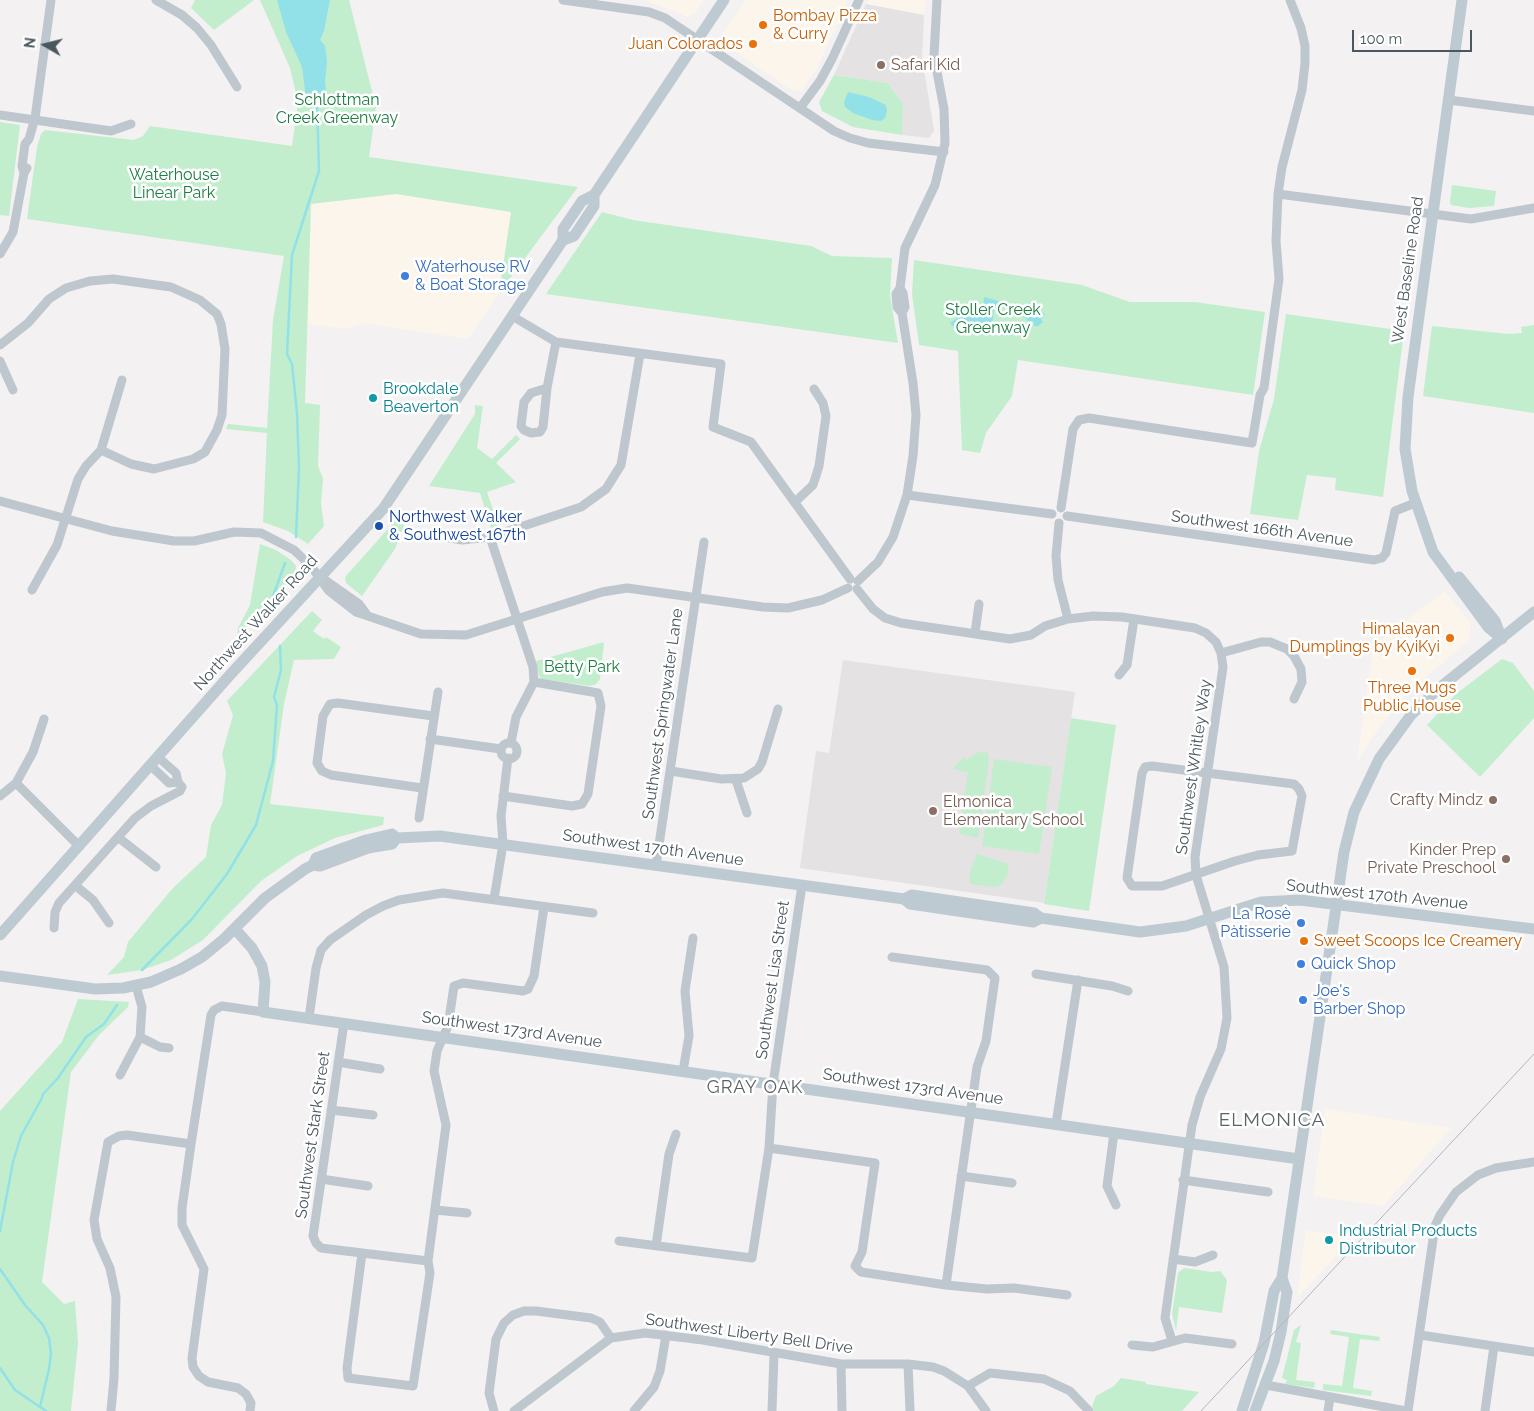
<!DOCTYPE html>
<meta charset="utf-8">
<style>
body{margin:0}
#map{position:relative;width:1534px;height:1411px;overflow:hidden;background:#f3f1f1;font-family:Raleway,sans-serif}
canvas{display:block}
.north{position:absolute;left:20px;top:20px;width:50px;height:50px;-webkit-text-stroke:4px #fff;paint-order:stroke;rotate:278deg;font-size:14px;font-weight:700;line-height:20px;text-align:center;color:#4a575e}
.north::after{content:'';display:block;margin:auto;width:18px;height:22px;background:#4a575e;clip-path:polygon(50% 0,100% 100%,50% 72%,0 100%)}
.scale{position:absolute;left:1352px;top:30px;width:120px;height:22px;box-sizing:border-box;border:2px solid #4a575e;border-top:0;padding-left:6px;font-size:15px;line-height:18px;white-space:nowrap;color:#4a575e;-webkit-text-stroke:4px #fff;paint-order:stroke}
</style>
<div id="map">
<canvas width="1534" height="1411"></canvas>
<div class="north">N</div>
<div class="scale">100 m</div>
</div>
<script>
const context = document.querySelector('canvas').getContext('2d');
context.lineJoin = 'round';
function fill(path, color) { context.fillStyle = color; context.fill(path, 'evenodd'); }
const toPath = rows => new Path2D(rows.map(r => 'M' + r).join(''));
function trace(path, color, width, dash) { context.strokeStyle = color; context.lineWidth = width; context.lineCap = dash ? 'butt' : 'round'; context.setLineDash(dash || []); context.stroke(path); }
function write(font, color, halo, rows, align = 'center') {
  context.font = font + ' Raleway,sans-serif'; context.lineWidth = 5; context.setLineDash([]); context.textBaseline = 'middle'; context.strokeStyle = halo; context.fillStyle = color; for (const [text, x, y, turn = 0] of rows) {
    context.save(); context.translate(x, y); context.rotate((+turn || 0) * Math.PI / 180); context.textAlign = isNaN(turn) ? turn : align; if (halo) context.strokeText(text, 0, 0); context.fillText(text, 0, 0); context.restore();
  }
}
const commercial = toPath([
 [645,0,704,0,695,13,688,17],
 [746,0,848,0,819,64,802,91,793,91,723,44,723,33],
 [868,0,926,0,924,15,866,4],
 [396,194,511,212,499,293,468,339,363,323,346,329,307,324,311,204],
 [1445,591,1470,623,1471,630,1470,639,1407,694,1381,725,1357,761,1373,646],
 [1325,1109,1451,1128,1383,1206,1313,1196],
 [1306,1230,1355,1237,1297,1297]
]);
const education = toPath([
 [866,4,924,15,922,58,934,130,929,138,902,135,903,104,888,83,834,75],
 [843,660,1075,692,1044,903,800,868,816,751,829,753]
]);
const green = toPath([
 [195,0,254,0,214,30,191,8],
 [260,0,349,0,376,107,369,157,578,187,499,293,511,212,396,194,311,204,305,403,320,405,318,466,323,478,321,504,324,526,308,544,288,531,263,522,267,433,226,429,228,424,267,428,273,320,284,256,27,219,37,147,41,134,45,130,134,140,143,136,150,126,292,146,298,102,290,68],
 [834,75,888,83,903,104,902,135,853,127,822,111,819,102],
 [0,122,20,125,9,216,0,215],
 [1452,185,1496,191,1494,206,1469,208,1451,205,1450,201],
 [602,212,633,220,811,246,832,256,892,258,890,296,898,343,546,294],
 [914,260,1082,285,1130,302,1195,302,1265,312,1253,395,1018,360,1012,396,986,433,980,453,962,450,958,351,919,345,912,294],
 [1286,314,1404,331,1383,497,1335,490,1336,478,1307,475,1298,520,1250,514,1259,451,1274,399],
 [1534,325,1534,413,1423,396,1432,326,1509,334,1522,333,1521,327],
 [475,405,483,406,477,448,492,459,516,435,520,439,496,463,516,482,487,492,498,525,491,528,480,493,429,486,475,414],
 [395,521,404,525,395,549,362,596,346,583,345,577],
 [260,544,276,550,291,560,296,566,295,576,237,637,238,628,250,605],
 [312,611,322,620,313,631,324,639,326,637,341,647,334,659,294,660,284,704,270,804,384,817,383,825,335,838,297,856,261,881,203,940,171,960,142,970,107,975,124,957,128,942,172,889,206,857,211,825,222,805,226,773,222,754,233,715,227,701],
 [604,642,600,679,596,684,590,686,542,679,539,676,536,661],
 [1502,659,1513,663,1534,691,1534,718,1480,777,1427,725,1456,694],
 [1071,718,1116,725,1089,911,1044,904],
 [978,752,988,753,989,761,978,838,959,834,968,772,953,769,964,757,967,760],
 [994,759,1052,767,1039,854,982,846],
 [977,854,1008,864,1008,874,1002,884,996,887,971,884,969,881,971,869],
 [78,999,129,1002,128,1007,99,1035,71,1072,42,1282,64,1304,75,1301,78,1343,71,1411,0,1411,0,1111,62,1042],
 [1184,1268,1212,1272,1220,1271,1227,1280,1222,1313,1179,1307,1176,1331,1172,1314,1178,1273],
 [1301,1325,1296,1342,1301,1343,1296,1380,1315,1382,1314,1388,1285,1384,1287,1380,1282,1378,1294,1330],
 [1331,1330,1380,1337,1379,1341,1360,1339,1353,1388,1372,1391,1371,1396,1323,1390,1323,1384,1342,1386,1349,1337,1330,1334],
 [1121,1378,1146,1382,1146,1384,1199,1392,1182,1411,1094,1411,1092,1406,1096,1396,1114,1386]
]);
const water = toPath([
 [277,0,330,0,324,31,320,40,325,46,327,61,325,83,327,96,317,104,311,104,306,98,302,67,286,32],
 [848,92,869,97,886,105,887,111,885,118,881,121,872,120,853,113,845,107,844,102],
 [984,297,1009,304,1011,309,1002,306,994,309,992,326,995,331,1010,331,1012,336,981,334,952,326,950,323,957,318,974,316,983,309],
 [1028,302,1045,314,1041,319,1043,322,1038,326,1034,326,1033,321,1028,321,1022,315]
]);
const stream = toPath([
 [296,537,299,467,297,413,292,364,287,354,292,255,319,171,317,102],
 [272,599,285,563],
 [142,970,192,919,227,874,256,825,273,761,277,705,274,697,281,670,280,646],
 [0,1231,13,1162,21,1136,42,1098,43,1094,58,1078,86,1037,104,1024,117,1005],
 [0,1269,25,1305,43,1325,49,1338,51,1354,49,1369,40,1407],
 [0,1368,15,1390,46,1411]
]);
const street = toPath([
 [156,0,182,15,197,28,211,45,237,87],
 [563,0,649,12,665,18,834,131,850,138,868,143,944,152],
 [1449,100,1534,111],
 [800,108,820,81,832,59,859,0],
 [0,115,111,131,131,124],
 [24,173,22,166,25,144,29,139,35,118,51,0],
 [1278,194,1471,219,1534,208],
 [0,254,13,232,24,173,27,168],
 [900,288,903,293,905,307,902,313],
 [512,316,556,342,721,364,713,427,751,442,850,579],
 [0,345,28,323,49,299,66,288,90,281,113,279,171,287,200,300,217,314,221,324,225,349,222,415,217,430,205,452,193,459,154,469,131,464,101,450],
 [0,361,13,390],
 [547,388,531,393,524,402,521,426,524,430,531,433,540,432,543,427,547,388,556,342],
 [907,495,1052,514],
 [0,501,112,531,174,541,194,541,234,532,261,533,294,550,311,566,329,591,356,612,421,634,466,635,602,592,627,588,763,607,788,608,822,600,848,588],
 [795,502,813,485,819,466,826,416,823,403,814,389],
 [1061,508,1073,429,1079,420,1089,418,1252,443,1260,395,1264,388,1279,279,1276,241,1278,194,1282,167,1302,90,1305,63,1305,46,1301,28,1290,0],
 [1067,516,1374,560,1382,558,1386,553,1395,511,1415,503],
 [1059,523,1056,556,1058,580,1068,619],
 [445,537,462,540,490,537,581,507,606,489,621,465,640,354],
 [490,537,533,667,534,682,516,717,511,743],
 [322,578,359,604,367,615],
 [858,581,878,562,893,537,907,495,913,456,916,415,913,383,902,313,897,307,896,294,900,288,905,248,935,185,945,143,944,109,934,56,937,0],
 [857,589,873,609,885,618,901,623,1010,639,1031,635,1045,626,1068,619,1093,616,1122,617,1195,628,1206,633,1216,642,1221,653,1223,667,1195,857,1196,875,1224,967,1227,1018,1221,1049,1200,1097,1192,1125,1165,1318,1172,1341],
 [32,590,57,545,78,479,86,466,101,450,122,380],
 [975,633,979,604],
 [1221,653,1261,642,1270,642,1287,649,1294,656,1301,669,1302,682,1294,699],
 [1119,675,1127,665,1134,619],
 [430,739,501,749],
 '501 751a8 8 0 1 1 16 0a8 8 0 1 1-16 0Z',
 [150,765,169,783,178,782],
 [1152,766,1294,784,1299,789,1302,796,1292,851,1258,855,1235,861,1162,886,1132,886,1127,878,1142,773,1145,767,1152,766],
 [671,771,721,779,744,778,758,769,762,762,778,709],
 [736,780,747,813],
 [16,783,79,846],
 [422,788,331,775,322,771,317,763,323,716,330,704,338,703,433,716],
 [0,796,16,783,33,752,44,719],
 [503,796,572,806,582,804,588,794,601,706,598,693,534,682],
 [419,818,438,692],
 [119,838,156,867],
 [656,865,704,542],
 [76,886,93,900,109,923],
 [494,899,503,844,501,816,508,758],
 [54,928,55,912,59,903,135,818,151,806,180,791,182,787,178,782,176,773,158,757],
 [892,957,987,970,995,978,986,1041,977,1067,946,1285],
 [1036,974,1112,986,1128,991],
 [136,986,142,1007,140,1037,160,1047,169,1048],
 [309,1018,316,968,321,950,330,940,366,915,383,906,399,900,443,893,593,913],
 [344,1023,313,1236,316,1243,321,1248,428,1261],
 [338,1062,380,1069],
 [683,1071,689,1036,685,991,693,938],
 [120,1075,140,1037],
 [331,1110,373,1115],
 [1056,1124,1078,980],
 [1114,1133,1107,1186,1116,1205],
 [191,1144,211,1015,214,1010,222,1006,263,1012],
 [769,1148,875,1163,862,1252,855,1266,861,1272,946,1285,987,1289,1014,1288,1067,1295],
 [961,1176,1012,1183],
 [321,1179,368,1186],
 [1183,1180,1268,1192],
 [435,1210,467,1213],
 [619,1241,752,1258,769,1148,773,1084,802,885],
 [656,1246,669,1154,676,1134],
 [362,1253,347,1368,348,1378,413,1386,430,1273,428,1261,446,1125,434,1071,437,1051,448,1026,454,986,463,983,523,991,528,989,534,976,544,907],
 [1173,1259,1195,1262,1213,1255],
 [1420,1335,1534,1352],
 [1132,1345,1153,1347,1185,1338,1232,1344],
 [841,1364,842,1411],
 [908,1364,910,1411],
 [1266,1385,1406,1411],
 [968,1386,990,1373,1044,1379,1070,1391,1089,1411],
 [111,1411,114,1378,116,1297,110,1268,97,1239,94,1220,108,1142,119,1136,127,1135,191,1144,182,1208,182,1225,204,1269,192,1358,193,1367,199,1376,208,1382,238,1388,246,1394,251,1403,250,1411],
 [494,1411,489,1393,496,1339,504,1323,513,1315,524,1311,536,1311,591,1318,600,1322,611,1338],
 [514,1411,611,1338,645,1333,703,1340,841,1364,908,1364,933,1367,944,1371,968,1386,986,1411],
 [634,1411,654,1387,660,1371,666,1335],
 [772,1411,774,1354],
 [1328,1411,1330,1398],
 [1408,1411,1435,1226,1440,1215,1456,1192,1478,1175,1496,1168,1534,1162],
 [1485,1411,1494,1346]
]);
const secondary = toPath([
 [1462,0,1408,397,1405,449,1412,491,1433,552,1488,627,1502,639],
 [563,240,563,229,582,201,594,195,724,0],
 [1459,577,1495,621,1501,637],
 [313,865,316,858,366,840,392,834,397,838,440,836,904,899,912,895,1034,913,1041,918,1140,932,1186,926,1261,902,1300,900,1534,929],
 [904,899,910,904,1033,922,1041,918],
 [235,929,252,948,262,966,265,982,263,1012,1299,1159],
 [0,935,229,676,383,509,563,240,574,236,594,206,594,195],
 [0,976,95,989,123,988,151,982,181,969,202,957,224,939,265,898,305,869,313,865,320,866,368,848,392,844,397,838],
 [1242,1411,1264,1343,1274,1291,1282,1278,1344,852,1354,812,1379,759,1411,715,1438,689,1534,612],
 [1255,1411,1274,1361,1281,1332,1287,1292,1282,1278]
]);
const tram = toPath([
 [1201,1411,1534,1054]
]);
const markers = [
 [763,25,5,"#e8710a"],
 [753,44,5,"#e8710a"],
 [881,65,5,"#8d6e63"],
 [405,276,5,"#3f7fe0"],
 [373,398,5,"#0f9aa8"],
 [379,526,5,"#1a4fb4"],
 [1450,638,5,"#e8710a"],
 [1412,671,5,"#e8710a"],
 [1493,800,5,"#8d6e63"],
 [933,811,5,"#8d6e63"],
 [1506,859,5,"#8d6e63"],
 [1301,923,5,"#3f7fe0"],
 [1304,941,5,"#e8710a"],
 [1301,964,5,"#3f7fe0"],
 [1303,1000,5,"#3f7fe0"],
 [1329,1240,5,"#0f9aa8"]
];
const foodNames = [
 ["Bombay Pizza",773,16],
 ["& Curry",773,34],
 ["Juan Colorados",743,44,"right"],
 ["Himalayan",1440,629,"right"],
 ["Dumplings by KyiKyi",1440,647,"right"],
 ["Three Mugs",1412,688,"center"],
 ["Public House",1412,706,"center"],
 ["Sweet Scoops Ice Creamery",1314,941]
];
const educationNames = [
 ["Safari Kid",891,65],
 ["Crafty Mindz",1483,800,"right"],
 ["Elmonica",943,802],
 ["Elementary School",943,820],
 ["Kinder Prep",1496,850,"right"],
 ["Private Preschool",1496,868,"right"]
];
const parkNames = [
 ["Schlottman",337,100],
 ["Creek Greenway",337,118],
 ["Waterhouse",174,175],
 ["Linear Park",174,193],
 ["Stoller Creek",993,310],
 ["Greenway",993,328],
 ["Betty Park",582,667]
];
const shopNames = [
 ["Waterhouse RV",415,267],
 ["& Boat Storage",415,285],
 ["La Rosè",1291,914,"right"],
 ["Pàtisserie",1291,932,"right"],
 ["Quick Shop",1311,964],
 ["Joe's",1313,991],
 ["Barber Shop",1313,1009]
];
const streetNames = [
 ["West Baseline Road",1408,270,-82],
 ["Southwest 166th Avenue",1262,529,8],
 ["Northwest Walker Road",256,623,-48],
 ["Southwest Springwater Lane",663,714,-82],
 ["Southwest Whitley Way",1194,767,-82],
 ["Southwest 170th Avenue",653,848,8],
 ["Southwest 170th Avenue",1377,895,6],
 ["Southwest Lisa Street",773,980,-82],
 ["Southwest 173rd Avenue",512,1030,8],
 ["Southwest 173rd Avenue",913,1087,8],
 ["Southwest Stark Street",313,1135,-82],
 ["Southwest Liberty Bell Drive",749,1334,8]
];
const cultureNames = [
 ["Brookdale",383,389],
 ["Beaverton",383,407],
 ["Industrial Products",1339,1231],
 ["Distributor",1339,1249]
];
const transitNames = [
 ["Northwest Walker",389,517],
 ["& Southwest 167th",389,535]
];
const neighbourhoodNames = [
 ["GRAY OAK",755,1088]
];
const quarterNames = [
 ["ELMONICA",1272,1120]
];
fill(commercial, '#fcf5ec');
fill(education, '#e4e2e3');
fill(green, '#c2eece');
fill(water, '#92e1e8');
trace(stream, '#92e1e8', 2.5);
trace(street, '#bdc7cd', 9);
trace(secondary, '#becad1', 11);
trace(tram, '#b3b7bb', 1);
for (const [x, y, r, color] of markers) { const dot = new Path2D(); dot.arc(x, y, r, 0, 2 * Math.PI); context.fillStyle = color; context.fill(dot); trace(dot, '#fff', 2); }
write('16px', '#c56008', '#fff', foodNames, 'left');
write('16px', '#785e54', '#fff', educationNames, 'left');
write('16px', '#1c7d41', '#fff', parkNames);
write('16px', '#366cbe', '#fff', shopNames, 'left');
write('16px', '#4a575e', '#fff', streetNames);
write('16px', '#0d838f', '#fff', cultureNames, 'left');
write('16px', '#164399', '#fff', transitNames, 'left');
context.letterSpacing = '1px';
write('18px', '#5e6266', '#fff', neighbourhoodNames);
context.letterSpacing = '0px';
context.letterSpacing = '1px';
write('19px', '#5e6266', '#fff', quarterNames);
context.letterSpacing = '0px';
</script>
